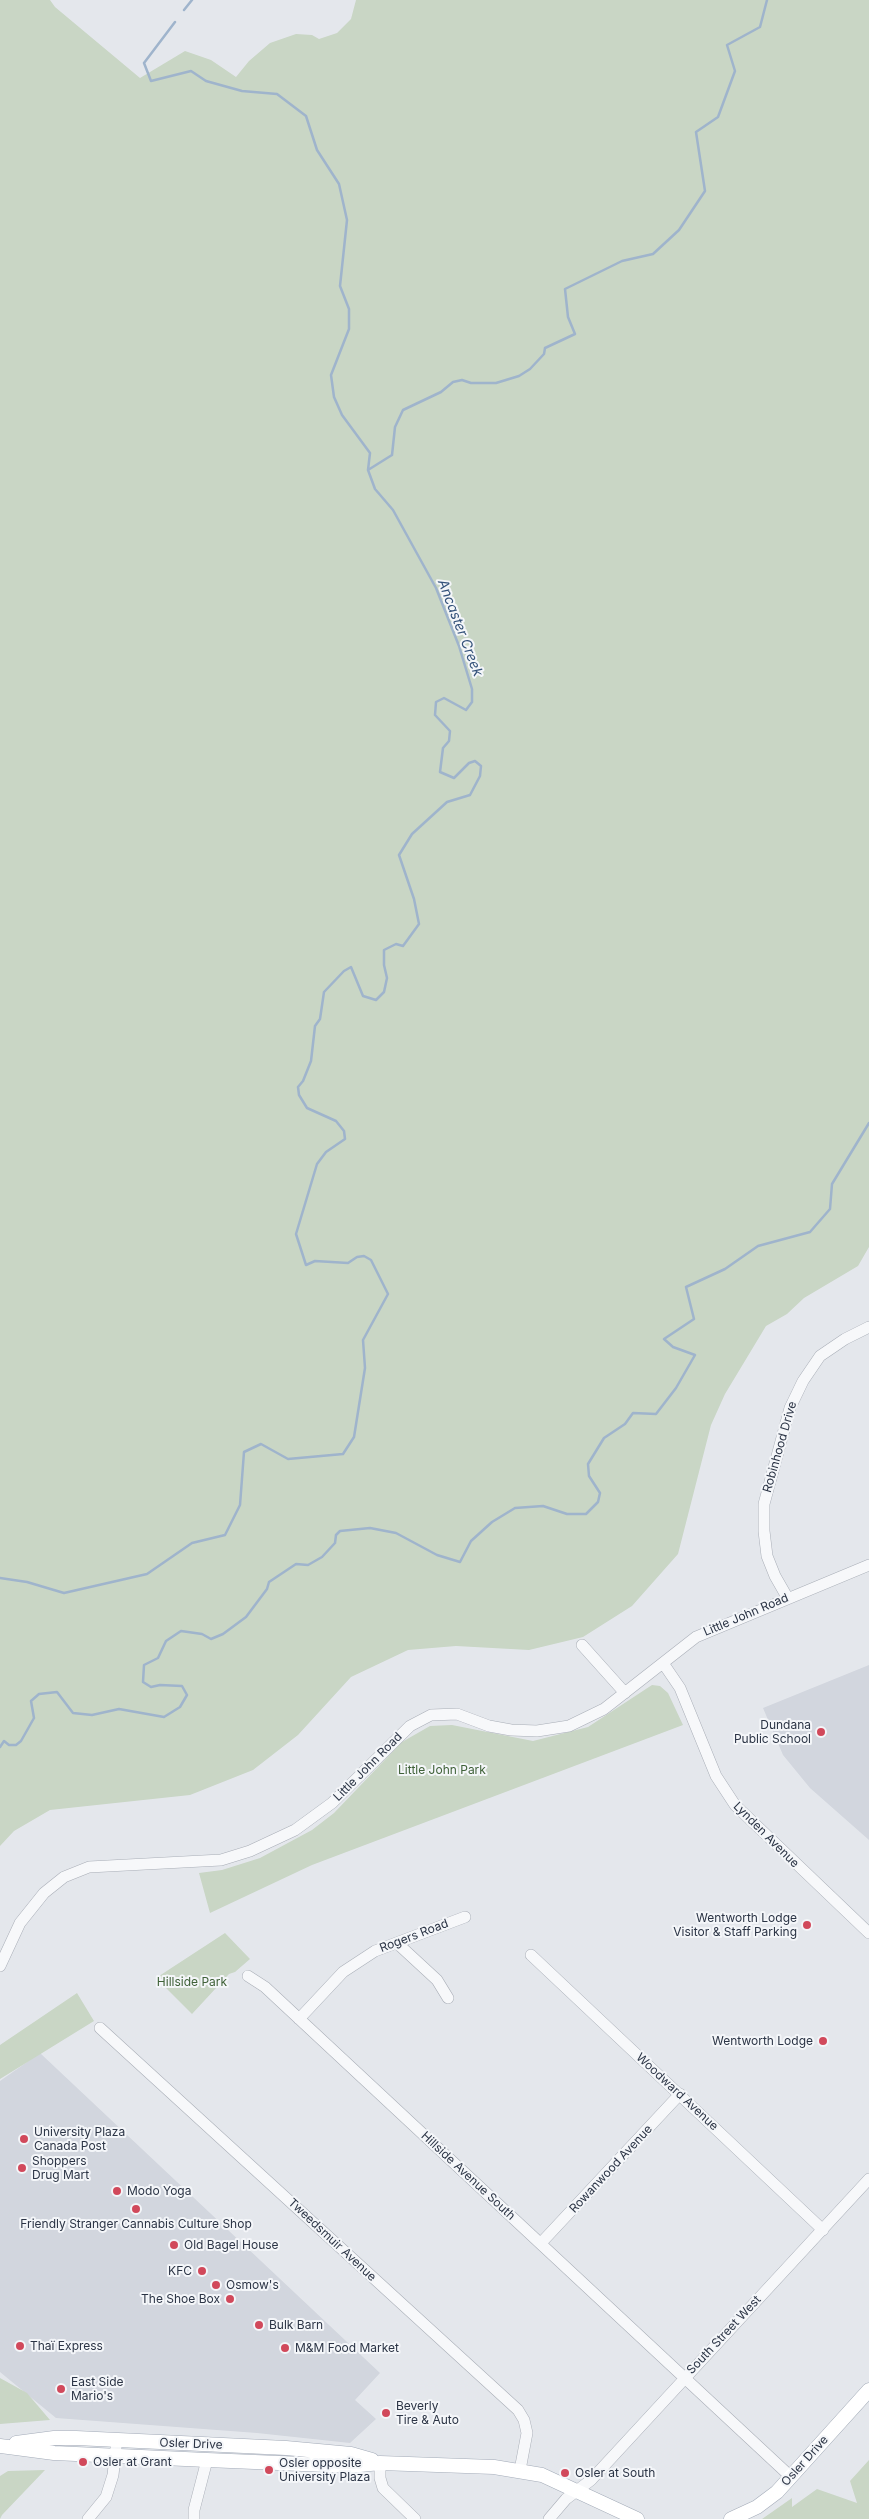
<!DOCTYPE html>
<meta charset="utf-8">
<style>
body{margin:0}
canvas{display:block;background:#e4e7ec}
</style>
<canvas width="869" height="2519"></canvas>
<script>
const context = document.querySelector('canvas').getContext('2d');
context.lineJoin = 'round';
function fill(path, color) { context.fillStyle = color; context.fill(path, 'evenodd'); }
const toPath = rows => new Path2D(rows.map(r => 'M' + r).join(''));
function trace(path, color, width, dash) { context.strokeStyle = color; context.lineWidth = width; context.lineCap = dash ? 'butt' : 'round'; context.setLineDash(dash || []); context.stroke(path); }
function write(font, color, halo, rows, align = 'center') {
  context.font = font + ' Inter,sans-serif'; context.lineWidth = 4; context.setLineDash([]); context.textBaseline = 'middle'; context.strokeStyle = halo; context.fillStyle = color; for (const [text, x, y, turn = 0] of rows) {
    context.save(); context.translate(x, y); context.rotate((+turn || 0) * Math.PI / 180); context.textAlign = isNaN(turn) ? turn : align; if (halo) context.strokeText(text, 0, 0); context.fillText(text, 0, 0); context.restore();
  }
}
const built = toPath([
 [869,1665,869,1840,810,1788,783,1755,763,1708],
 [40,2053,380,2373,355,2400,376,2419,350,2443,257,2433,56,2418,0,2372,0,2081]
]);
const green = toPath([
 [0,0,50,0,55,7,140,78,185,51,211,60,236,77,249,61,270,43,296,34,312,35,319,39,337,33,351,19,356,0,869,0,869,1247,858,1266,804,1298,787,1314,766,1326,725,1394,711,1425,678,1554,632,1606,583,1637,529,1650,456,1646,408,1650,351,1677,298,1735,253,1770,190,1795,50,1810,14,1831,0,1846],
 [652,1685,660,1686,668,1693,683,1725,312,1865,210,1913,199,1873,222,1870,260,1858,312,1830,334,1813,402,1742,430,1726,452,1725,533,1741,588,1727],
 [225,1933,250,1959,235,1972,229,1974,192,2014,156,1978],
 [77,1993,94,2021,0,2079,0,2045],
 [0,2378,27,2393,50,2420,0,2424],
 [869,2460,869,2519,762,2519,792,2498,792,2507,817,2489,857,2503,850,2481],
 [45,2470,2,2515,0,2519,0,2476,8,2471]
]);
const stream = toPath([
 [184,10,192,0],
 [368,470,392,455,395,427,403,410,441,392,453,382,462,380,471,383,496,383,519,376,530,369,544,354,545,348,575,334,568,317,565,289,622,261,653,254,679,230,705,191,696,132,718,117,735,71,727,45,760,27,767,0],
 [0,1578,27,1582,64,1593,147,1574,192,1543,225,1535,240,1505,244,1452,261,1444,288,1459,343,1454,354,1437,365,1368,363,1340,388,1294,371,1260,364,1256,357,1257,348,1263,315,1261,306,1265,296,1234,317,1164,326,1152,345,1139,344,1131,336,1121,307,1108,299,1095,298,1087,303,1081,311,1061,315,1026,320,1019,324,992,344,971,351,967,363,996,376,1000,384,992,387,978,384,965,384,950,396,944,403,946,419,924,414,899,399,855,412,834,447,802,470,795,480,776,481,766,475,761,469,763,454,778,440,772,443,748,449,741,450,731,435,715,436,702,444,698,466,710,472,702,472,689,459,646,436,588,393,510,375,489,368,470,370,453,342,415,334,397,331,375,349,329,349,309,340,286,347,220,339,184,317,150,306,116,277,94,242,91,206,81,191,71,151,81,144,63,175,22],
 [0,1747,4,1741,9,1745,16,1745,21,1741,34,1718,31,1701,39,1694,57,1692,73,1713,92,1715,119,1709,164,1717,180,1707,187,1695,182,1686,160,1685,151,1687,143,1682,144,1665,158,1658,166,1641,181,1631,202,1634,211,1639,223,1634,246,1617,267,1589,269,1582,296,1564,308,1565,322,1557,335,1543,336,1535,340,1531,370,1528,396,1533,437,1555,460,1562,471,1541,492,1522,515,1508,543,1506,567,1514,586,1514,598,1502,600,1493,589,1476,588,1464,604,1438,625,1424,633,1413,656,1414,676,1388,695,1355,673,1347,664,1339,694,1319,686,1287,725,1269,758,1246,810,1232,830,1209,832,1184,869,1123]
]);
const minor = toPath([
 [787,1597,775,1576,767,1556,764,1531,764,1504,790,1408,803,1381,820,1356,845,1339,869,1327],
 [582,1645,625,1693],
 [663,1663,680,1688,716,1776,735,1805,869,1933],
 [398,1944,437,1980,448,1998],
 [531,1955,823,2230],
 [0,1966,20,1923,44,1893,64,1877,89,1867,221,1860,250,1851,295,1830,332,1803,410,1726,431,1715,457,1714,489,1726,511,1730,537,1731,569,1726,604,1709,696,1637,869,1565],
 [248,1976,265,1987,791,2477],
 [299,2019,343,1972,375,1951,465,1917],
 [100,2028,518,2410,524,2420,527,2433,520,2470],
 [541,2243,680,2094],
 [380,2463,380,2478,383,2488,415,2519],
 [88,2519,106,2497,113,2475,116,2448],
 [194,2519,194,2510,207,2460],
 [549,2519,566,2499,591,2480,869,2179]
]);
const major = toPath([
 [16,2443,54,2438,76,2438,286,2448,351,2454,372,2460],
 [0,2446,54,2453,207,2460,350,2466,380,2463,494,2467,542,2475,637,2519],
 [731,2519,757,2507,777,2492,869,2390]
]);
const markers = [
 [821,1732,5,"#d1495b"],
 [807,1925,5,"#d1495b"],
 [823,2041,5,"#d1495b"],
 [24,2139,5,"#d1495b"],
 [22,2168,5,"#d1495b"],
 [117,2191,5,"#d1495b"],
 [136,2209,5,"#d1495b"],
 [174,2245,5,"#d1495b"],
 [202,2271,5,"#d1495b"],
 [216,2285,5,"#d1495b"],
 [230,2299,5,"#d1495b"],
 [259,2325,5,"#d1495b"],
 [20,2346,5,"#d1495b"],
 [285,2348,5,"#d1495b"],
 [61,2389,5,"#d1495b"],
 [386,2413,5,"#d1495b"],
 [83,2462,5,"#d1495b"],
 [269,2470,5,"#d1495b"],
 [565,2473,5,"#d1495b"]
];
const streetNames = [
 ["Robinhood Drive",780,1447,-74],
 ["Little John Road",746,1615,-23],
 ["Little John Road",368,1767,-45],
 ["Lynden Avenue",766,1835,45],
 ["Rogers Road",414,1936,-21],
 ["Woodward Avenue",677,2092,43],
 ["Rowanwood Avenue",611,2169,-47],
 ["Hillside Avenue South",468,2176,43],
 ["Tweedsmuir Avenue",332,2240,43],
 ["South Street West",724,2335,-47],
 ["Osler Drive",191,2444,2],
 ["Osler Drive",805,2461,-48]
];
const poiNames = [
 ["Dundana",811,1725,"right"],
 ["Public School",811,1739,"right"],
 ["Wentworth Lodge",797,1918,"right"],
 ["Visitor & Staff Parking",797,1932,"right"],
 ["Wentworth Lodge",813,2041,"right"],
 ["University Plaza",34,2132],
 ["Canada Post",34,2146],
 ["Shoppers",32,2161],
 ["Drug Mart",32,2175],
 ["Modo Yoga",127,2191],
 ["Friendly Stranger Cannabis Culture Shop",136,2224,"center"],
 ["Old Bagel House",184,2245],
 ["KFC",192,2271,"right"],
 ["Osmow's",226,2285],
 ["The Shoe Box",220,2299,"right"],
 ["Bulk Barn",269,2325],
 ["Thaï Express",30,2346],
 ["M&M Food Market",295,2348],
 ["East Side",71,2382],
 ["Mario's",71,2396],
 ["Beverly",396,2406],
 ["Tire & Auto",396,2420],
 ["Osler at Grant",93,2462],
 ["Osler opposite",279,2463],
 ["University Plaza",279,2477],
 ["Osler at South",575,2473]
];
const parkNames = [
 ["Little John Park",442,1770],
 ["Hillside Park",192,1982]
];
const waterNames = [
 ["Ancaster Creek",460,628,69]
];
fill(built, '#d2d6de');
fill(green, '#c9d6c5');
trace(stream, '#9fb4cc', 2.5);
trace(minor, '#a9aeb7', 12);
trace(major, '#a3abb8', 15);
trace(minor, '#f7f8fa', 11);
trace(major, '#fff', 14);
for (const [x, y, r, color] of markers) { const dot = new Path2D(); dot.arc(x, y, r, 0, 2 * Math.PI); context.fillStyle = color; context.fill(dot); trace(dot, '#f4f6f9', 2); }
write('12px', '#2b3445', '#f4f6f9', streetNames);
write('12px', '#2b3445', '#f4f6f9', poiNames, 'left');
write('12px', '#3f6138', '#f4f6f9', parkNames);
write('italic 14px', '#34527a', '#f4f6f9', waterNames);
</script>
